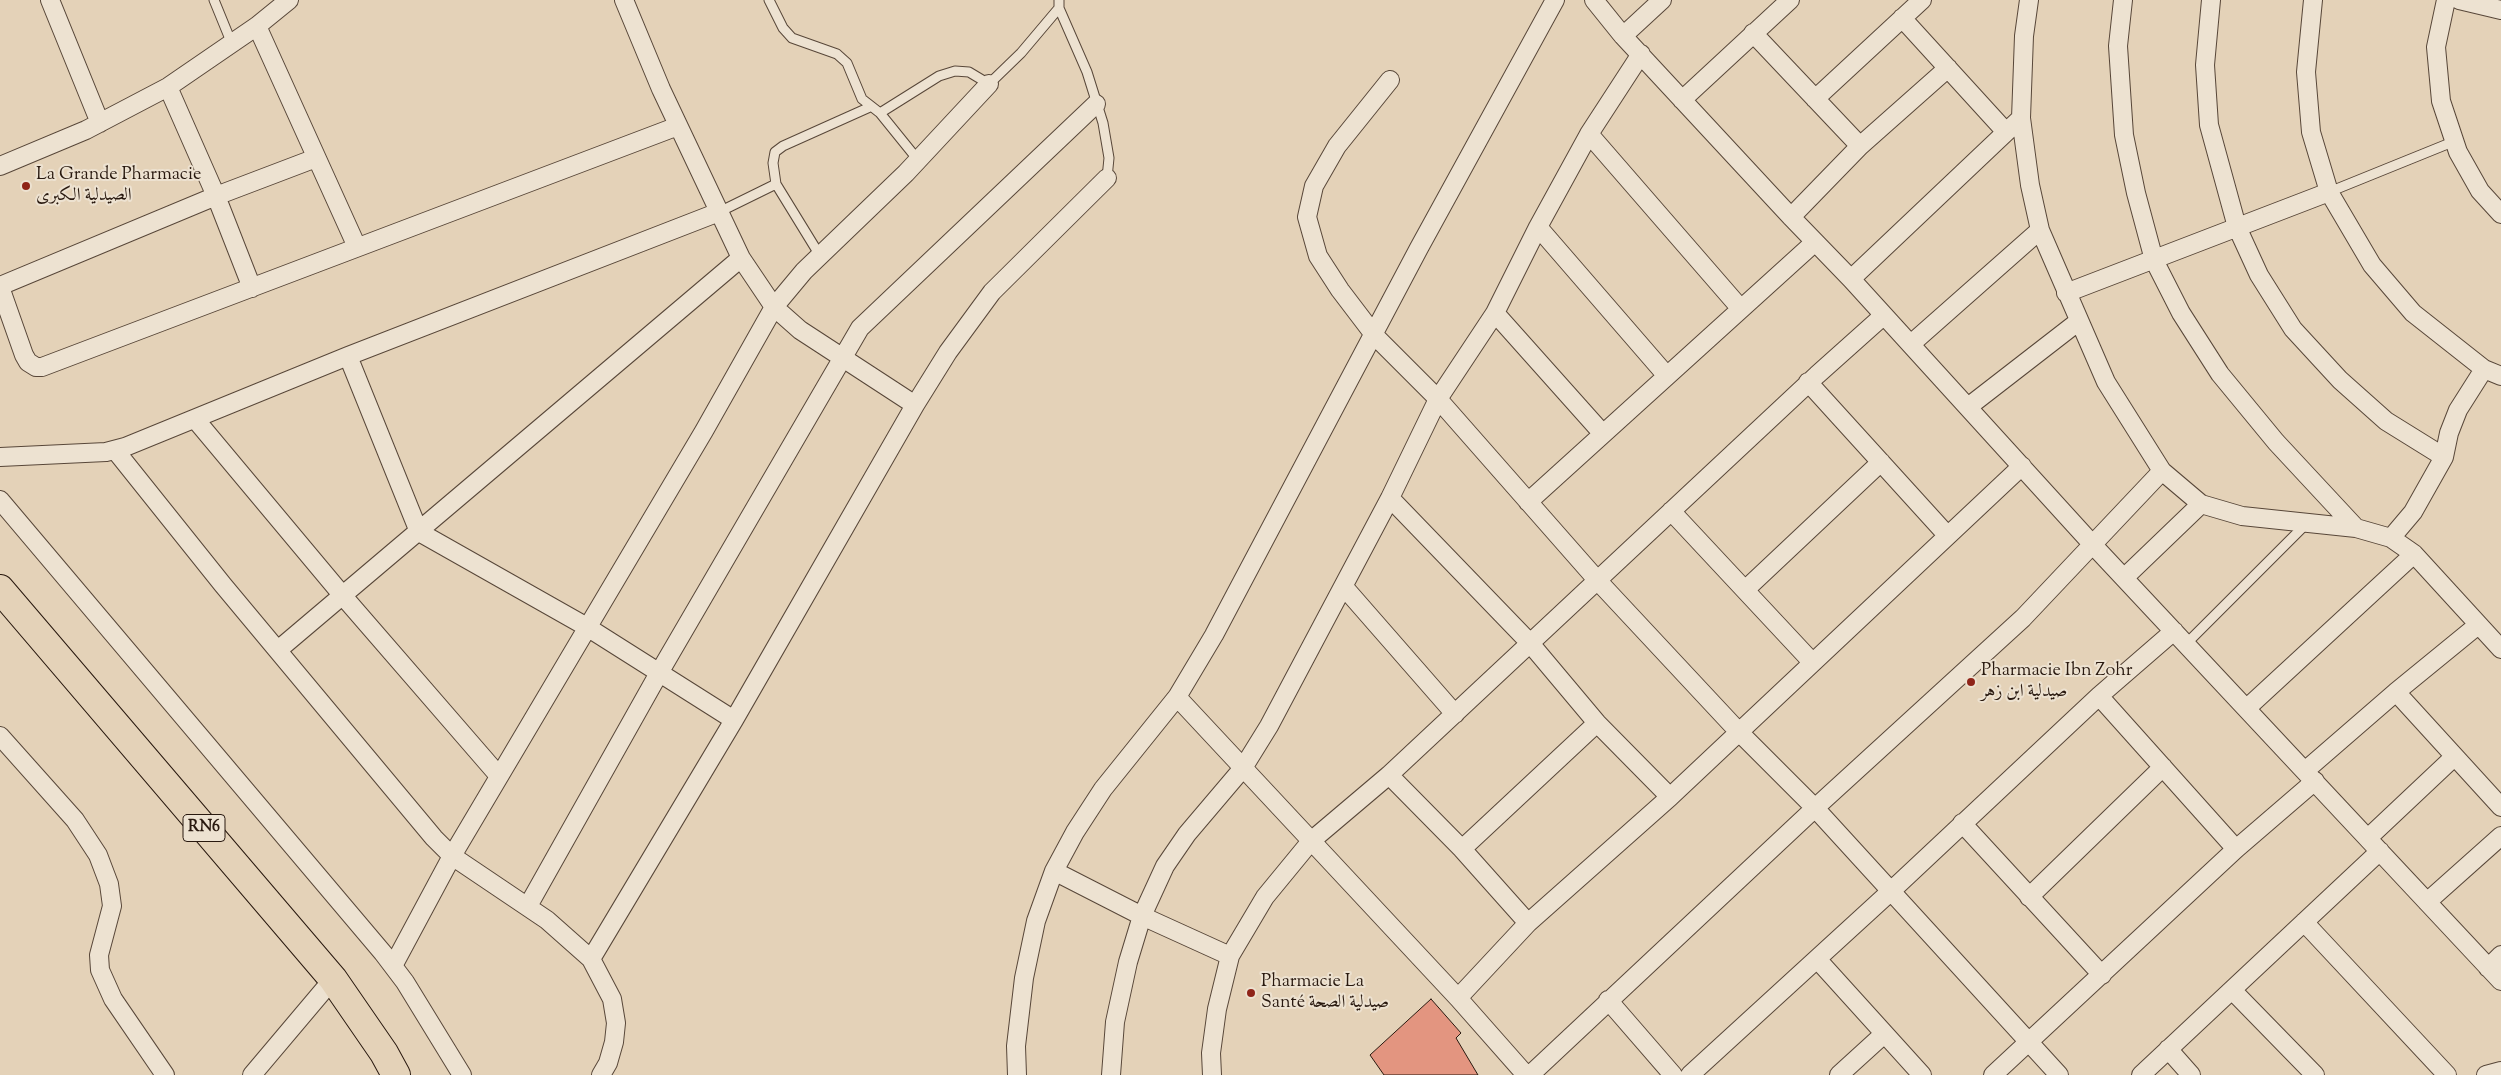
<!DOCTYPE html>
<meta charset="utf-8">
<style>
body{margin:0}
canvas{display:block;background:#e4d2b8}
</style>
<canvas width="2501" height="1075"></canvas>
<script>
const context = document.querySelector('canvas').getContext('2d');
context.lineJoin = 'round';
function fill(path, color) { context.fillStyle = color; context.fill(path, 'evenodd'); }
const toPath = rows => new Path2D(rows.map(r => 'M' + r).join(''));
function trace(path, color, width, dash) { context.strokeStyle = color; context.lineWidth = width; context.lineCap = dash ? 'butt' : 'round'; context.setLineDash(dash || []); context.stroke(path); }
function write(font, color, halo, rows, align = 'center') {
  context.font = font + ' "Sorts Mill Goudy",Amiri,serif'; context.lineWidth = 4; context.setLineDash([]); context.textBaseline = 'middle'; context.strokeStyle = halo; context.fillStyle = color; for (const [text, x, y, turn = 0] of rows) {
    context.save(); context.translate(x, y); context.rotate((+turn || 0) * Math.PI / 180); context.textAlign = isNaN(turn) ? turn : align; if (halo) context.strokeText(text, 0, 0); context.fillText(text, 0, 0); context.restore();
  }
}
const building = toPath([
 [1431,999,1461,1033,1456,1038,1478,1075,1384,1075,1370,1055,1431,999]
]);
const lane = toPath([
 [214,0,232,44],
 [769,0,783,28,792,38,837,54,847,63,862,99,880,113,918,160],
 [1059,8,1087,72,1103,123,1109,158,1107,178],
 [880,113,939,76,955,71,969,72,989,84,1021,53,1059,8,1059,0],
 [2329,192,2455,141],
 [719,212,776,184],
 [819,254,776,184,773,163,775,152,783,146,870,107],
 [2186,644,2307,523]
]);
const street = toPath([
 [50,0,100,123],
 [624,0,661,89,741,258,774,307,800,330,915,405],
 [1594,0,1623,36,1791,217,1851,279,2093,545,2501,981],
 [2029,0,2024,36,2021,118,2030,185,2040,230,2106,382,2162,471,2201,504,2242,516,2356,528,2391,538,2414,554,2501,649],
 [2123,0,2118,46,2124,135,2136,193,2154,260,2181,313,2220,374,2276,442,2356,528],
 [2211,0,2205,65,2209,125,2237,227,2259,275,2293,329,2340,380,2386,421,2444,457],
 [2313,0,2306,72,2311,132,2329,192,2372,265,2413,313,2484,369,2501,376],
 [2446,0,2436,47,2441,101,2458,152,2480,191,2501,214],
 [2459,0,2501,10],
 [1902,18,2006,132],
 [257,26,357,247],
 [1753,33,1860,146],
 [1623,36,1662,0],
 [1390,80,1337,146,1314,186,1307,217,1318,256,1340,290,1375,336,1438,399,1598,581,1738,731,1815,808,2059,1075],
 [168,87,216,196,252,288],
 [1815,99,1922,0],
 [1682,100,1790,0],
 [1589,134,1741,309],
 [0,166,86,130,168,87,257,26,289,0],
 [1791,217,1860,146,1948,68],
 [1538,227,1667,376],
 [1851,279,2021,118],
 [0,286,216,196,316,158],
 [0,287,24,355,28,362,36,367,42,367,678,126],
 [2066,293,2329,192],
 [1495,313,1603,434],
 [1911,344,2040,230],
 [348,356,419,532,587,627,734,720],
 [1808,382,1947,535],
 [1968,407,2079,321],
 [195,419,343,596,499,776],
 [115,450,223,585,434,838,452,856,547,920,591,959,612,999,616,1023,614,1042,608,1063,601,1075],
 [0,457,106,452,125,447,348,356,719,212],
 [1390,498,1529,642,1597,723,1670,797],
 [0,500,383,953,405,982,462,1075],
 [1528,502,1815,242],
 [1671,511,1812,662],
 [2391,538,2413,512,2444,457,2449,433,2458,410,2484,369],
 [2125,577,2201,504],
 [1344,587,1455,714],
 [1745,590,1881,462],
 [278,650,741,258],
 [2396,692,2501,807],
 [2099,696,2236,849],
 [1177,697,1458,998,1526,1075],
 [2247,708,2414,554],
 [0,736,75,820,98,855,109,884,112,906,99,955,100,970,113,999,165,1075],
 [2306,770,2396,692,2478,625],
 [1389,775,1462,849,1528,923],
 [1962,823,2102,975],
 [2368,838,2454,757],
 [1462,849,1597,723],
 [1054,871,1142,916,1230,956],
 [2029,897,2163,767],
 [2427,902,2501,836],
 [528,906,659,673,860,328,1096,104],
 [2304,922,2447,1075],
 [591,959,734,720,915,405,948,352,992,292,1107,178],
 [1817,959,1922,1075],
 [393,966,452,856,704,431,774,307,804,271,906,173,989,84],
 [2488,968,2501,955],
 [2232,990,2315,1075],
 [1458,998,1528,923,1670,797,2022,466],
 [1608,1000,1673,1075],
 [2168,1049,2191,1075],
 [252,1075,333,979],
 [1017,1075,1016,1046,1024,978,1036,921,1054,871,1075,832,1103,789,1177,697,1214,635,1419,248,1555,0],
 [1111,1075,1115,1022,1128,962,1142,916,1165,866,1187,834,1243,768,1269,726,1390,498,1438,399,1495,313,1538,227,1589,134,1641,54],
 [1212,1075,1211,1053,1217,1009,1230,956,1265,897,1311,841,1389,775,1817,375,1883,316],
 [1530,1075,1815,808,2023,618,2162,471],
 [1690,1075,1890,892,2099,696,2174,631],
 [1839,1075,1884,1034],
 [1993,1075,2236,849,2315,781],
 [2141,1075,2380,851],
 [2486,1075,2501,1071]
]);
const primary = toPath([
 [0,589,333,979,384,1053,396,1075]
]);
const markers = [
 [26,186,5,"#8f2418"],
 [1971,682,5,"#8f2418"],
 [1251,993,5,"#8f2418"]
];
const shields = [
 [204,828,42]
];
const shieldNames = [
 ["RN6",204,828]
];
const poiNames = [
 ["La Grande Pharmacie",36,176],
 ["الصيدلية الكبرى",36,197],
 ["Pharmacie Ibn Zohr",1981,672],
 ["صيدلية ابن زهر",1981,693],
 ["Pharmacie La",1261,983],
 ["Santé صيدلية الصحة",1261,1004]
];
fill(building, '#e39580');
trace(building, '#29190f', 1);
trace(lane, '#584739', 11);
trace(street, '#584739', 20);
trace(primary, '#29190f', 30);
trace(lane, '#ede2d1', 9);
trace(street, '#ede2d1', 18);
trace(primary, '#e4d2b8', 28);
for (const [x, y, r, color] of markers) { const dot = new Path2D(); dot.arc(x, y, r, 0, 2 * Math.PI); context.fillStyle = color; context.fill(dot); trace(dot, '#ede2d1', 2); }
for (const [x, y, w] of shields) { const box = new Path2D(); box.roundRect(x - w / 2, y - 13.5, w, 27, 4); context.fillStyle = '#ede2d1'; context.fill(box); trace(box, '#29190f', 1); }
write('bold 16px', '#29190f', null, shieldNames);
write('18px', '#29190f', '#ede2d1', poiNames, 'left');
</script>
